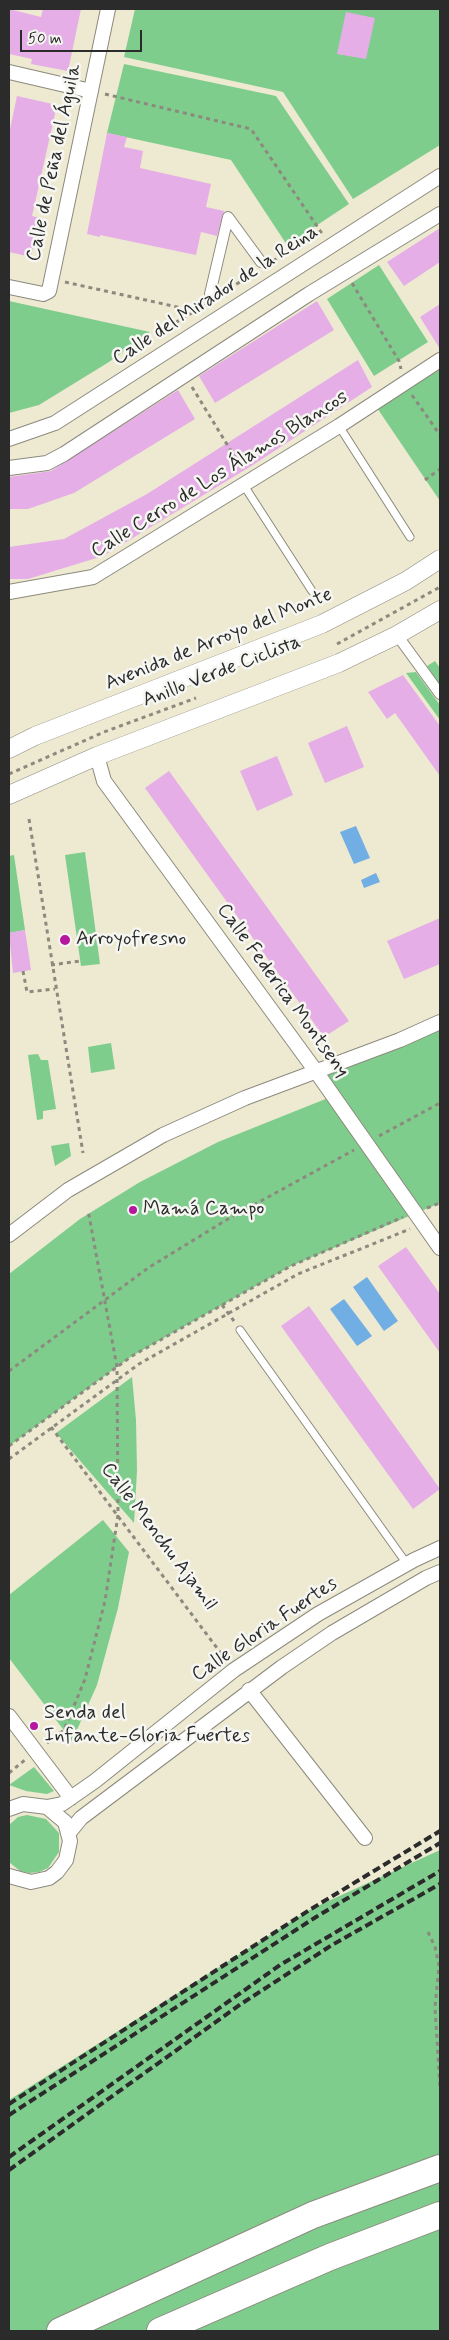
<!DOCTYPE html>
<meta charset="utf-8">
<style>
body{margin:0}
#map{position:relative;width:449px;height:2340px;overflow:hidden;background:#eee9d1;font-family:Mynerve,sans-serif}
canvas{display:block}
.frame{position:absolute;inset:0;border:10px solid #2b2b2b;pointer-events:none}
.scale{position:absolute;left:20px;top:30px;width:122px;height:22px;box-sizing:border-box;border:2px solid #2b2b2b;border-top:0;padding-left:6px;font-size:15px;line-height:18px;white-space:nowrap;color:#2b2b2b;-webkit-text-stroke:4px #f6f6f2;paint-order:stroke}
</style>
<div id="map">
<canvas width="449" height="2340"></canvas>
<div class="frame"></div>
<div class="scale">50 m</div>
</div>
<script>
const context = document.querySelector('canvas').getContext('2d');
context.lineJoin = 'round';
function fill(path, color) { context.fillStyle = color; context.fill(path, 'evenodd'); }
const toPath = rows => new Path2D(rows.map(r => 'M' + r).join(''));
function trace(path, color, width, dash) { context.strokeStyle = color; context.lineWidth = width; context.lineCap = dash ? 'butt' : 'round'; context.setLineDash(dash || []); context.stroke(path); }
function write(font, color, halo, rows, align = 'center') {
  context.font = font + ' Mynerve,sans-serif'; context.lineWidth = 5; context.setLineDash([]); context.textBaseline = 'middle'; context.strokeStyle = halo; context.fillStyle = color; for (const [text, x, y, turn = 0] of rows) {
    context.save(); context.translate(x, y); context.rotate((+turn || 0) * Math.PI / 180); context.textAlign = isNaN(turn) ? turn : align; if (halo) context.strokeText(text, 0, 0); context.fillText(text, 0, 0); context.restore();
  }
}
const green = toPath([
 [135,9,440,9,440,145,353,199,283,92,124,57],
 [124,64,276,96,349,204,287,245,231,160,107,133],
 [379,265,428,342,374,376,327,299],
 [9,301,150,332,109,362,39,405,9,413],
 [440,363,440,501,373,402],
 [435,661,440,668,440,685,427,666],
 [416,672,440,705,440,720,406,673],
 [85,852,100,964,81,966,65,855],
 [14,855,25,930,9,933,9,856],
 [440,1022,440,1203,291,1266,132,1356,9,1446,9,1274,80,1219,140,1182,218,1142,333,1096,315,1070],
 [111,1043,115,1069,91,1073,88,1047],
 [38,1054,41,1060,48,1060,56,1109,43,1111,43,1119,37,1120,28,1055],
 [69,1143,71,1156,55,1166,51,1146],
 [132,1377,136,1420,137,1471,134,1523,56,1433],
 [103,1520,129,1552,118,1608,97,1685,72,1741,9,1658,9,1595],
 [34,1767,54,1791,47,1794,26,1791,9,1785],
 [27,1815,46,1819,59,1833,59,1852,48,1868,39,1872,29,1873,20,1871,9,1862,9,1825,18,1817],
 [440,1850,440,2331,9,2331,9,2100,311,1909]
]);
const water = toPath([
 [356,826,370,858,354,864,340,832],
 [376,873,380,882,364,888,361,880],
 [367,1277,398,1321,384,1331,353,1287],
 [344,1299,372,1336,357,1346,330,1309]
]);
const building = toPath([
 [9,9,41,17,43,9,81,9,68,71,31,64,32,59,9,54],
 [346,12,375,18,366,59,337,54],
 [17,96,57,105,32,216,40,218,31,257,9,252,9,134],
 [107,133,127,137,124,147,143,151,140,168,211,184,206,207,224,211,217,236,201,232,196,255,100,235,100,237,87,234],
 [440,228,440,262,404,286,387,262],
 [317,301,334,330,215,403,199,376],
 [440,304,440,349,420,317],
 [358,360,372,387,253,465,103,556,28,579,9,579,9,547,64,539,147,494],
 [178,390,195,419,74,493,28,509,9,509,9,477,51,471],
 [403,675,440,726,440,776,395,713,387,719,368,692],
 [347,726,364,767,325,783,308,743],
 [277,756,293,795,257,811,240,771],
 [169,771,349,1021,324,1037,145,788],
 [440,918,440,964,404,979,387,941],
 [25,930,31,970,13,973,9,933],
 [406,1247,440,1294,440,1353,378,1266],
 [309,1306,440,1489,413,1509,281,1326]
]);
const path = toPath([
 [105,94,251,129,323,235],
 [273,261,320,231],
 [65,282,195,311,158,333,162,339],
 [352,283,399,361,401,369],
 [223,293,255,272],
 [195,311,205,305],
 [192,387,242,469],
 [412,395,440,435],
 [425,480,440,469],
 [337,644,440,587],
 [9,774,104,732,196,698],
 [29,819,83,1153],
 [51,965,80,961],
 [23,971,27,992,55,989],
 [379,1136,440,1103],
 [427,1208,440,1203],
 [222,1305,234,1321],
 [9,1371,148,1268,228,1219,354,1150],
 [51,1427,226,1660],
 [9,1446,132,1356,291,1266,403,1217],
 [9,1459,139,1364,298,1274,410,1229],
 [47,1743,64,1730,85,1679,105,1601,118,1515,117,1367,88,1210],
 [9,1773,26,1759],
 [428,1932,435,1947,439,1966,435,2007,440,2088]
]);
const service = toPath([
 [339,426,410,537],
 [243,484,312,591],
 [240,1330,407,1564]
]);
const pedestrian = toPath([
 [210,294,228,217,261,262],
 [397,635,440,694]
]);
const minor = toPath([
 [9,72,91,91],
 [9,287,43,294,49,291,108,9],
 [9,439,55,423,440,176],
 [9,468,47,463,64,454,309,294,440,214],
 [9,592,93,577,339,426,440,360],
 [97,756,104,781,315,1070,440,1248],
 [9,1235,68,1190,163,1135,245,1098,400,1040,440,1022],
 [249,1690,365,1838],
 [9,1716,71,1798],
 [47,1807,62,1804,95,1781,234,1670,318,1614,414,1560,440,1548],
 [9,1809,23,1804,47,1807,65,1822,70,1841,66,1860,57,1872,49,1878,31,1882,9,1876],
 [68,1834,81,1818,282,1667,332,1633,426,1578,440,1572]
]);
const tertiary = toPath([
 [9,749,35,736,322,624,406,581,440,559],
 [9,795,97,756,339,663,397,635,440,610]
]);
const motorway = toPath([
 [60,2331,313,2215,440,2168],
 [160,2331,330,2257,440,2215]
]);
const rail = toPath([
 [9,2104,311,1909,440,1831],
 [9,2115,316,1917,440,1843],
 [9,2157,280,1965,440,1871],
 [9,2170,241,2004,332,1945,440,1884]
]);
const markers = [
 [65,940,6,"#b5179e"],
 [133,1210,5,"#b5179e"],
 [34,1726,5,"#b5179e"]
];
const streetNames = [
 ["Calle de Peña del Águila",55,163,-78],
 ["Calle del Mirador de la Reina",216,296,-33],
 ["Calle Cerro de Los Álamos Blancos",220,475,-32],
 ["Avenida de Arroyo del Monte",219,640,-22],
 ["Anillo Verde Ciclista",222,672,-21],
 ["Calle Federica Montseny",282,991,54],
 ["Calle Menchu Ajamil",158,1537,53],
 ["Calle Gloria Fuertes",265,1630,-34]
];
const poiNames = [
 ["Arroyofresno",76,940],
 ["Mamá Campo",143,1210],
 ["Senda del",44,1714],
 ["Infante-Gloria Fuertes",44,1737]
];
fill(green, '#7fcd8d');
fill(water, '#71aee3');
fill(building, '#e5aee7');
trace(service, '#8c8a7e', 9);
trace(pedestrian, '#8c8a7e', 12);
trace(minor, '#8c8a7e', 16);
trace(tertiary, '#8c8a7e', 19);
trace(motorway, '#8c8a7e', 28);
trace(path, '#8c8a7e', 3, [4, 4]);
trace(service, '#fff', 7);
trace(pedestrian, '#fff', 10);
trace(minor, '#fff', 14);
trace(tertiary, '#fff', 18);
trace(motorway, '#fff', 26);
trace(rail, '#2b2b2b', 4, [8, 4]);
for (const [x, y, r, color] of markers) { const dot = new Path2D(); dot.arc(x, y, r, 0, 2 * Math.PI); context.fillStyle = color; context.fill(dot); trace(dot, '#f6f6f2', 2); }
write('20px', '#2b2b2b', '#f6f6f2', streetNames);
write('20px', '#2b2b2b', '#f6f6f2', poiNames, 'left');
</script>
